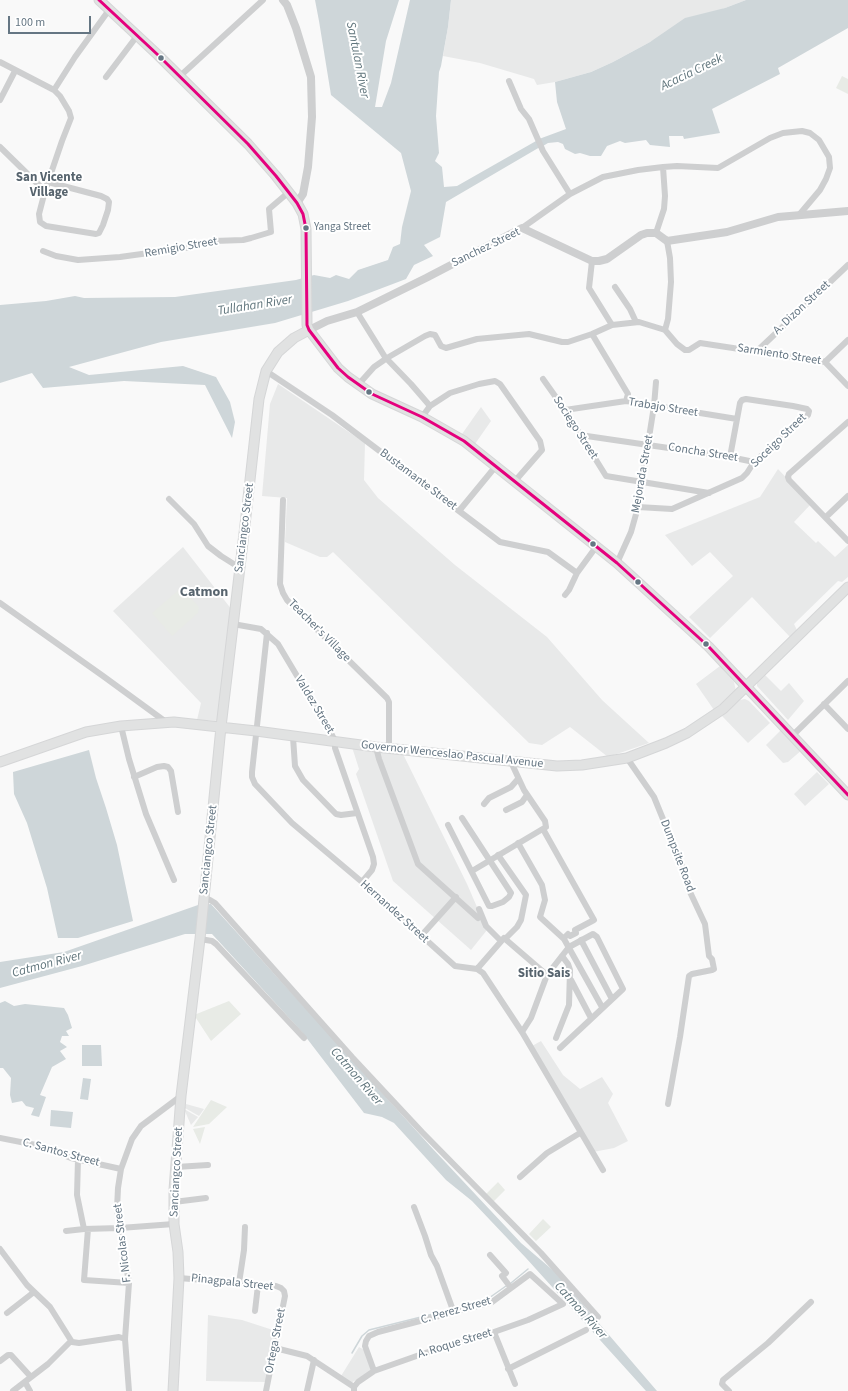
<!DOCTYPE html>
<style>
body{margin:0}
#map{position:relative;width:848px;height:1391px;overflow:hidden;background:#f9f9f9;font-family:"Source Sans 3",sans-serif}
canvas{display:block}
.scale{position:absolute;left:8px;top:16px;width:83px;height:18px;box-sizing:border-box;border:2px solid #657683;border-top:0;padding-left:5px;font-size:12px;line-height:14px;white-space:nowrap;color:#657683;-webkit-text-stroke:3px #fff;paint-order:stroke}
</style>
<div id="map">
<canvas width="848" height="1391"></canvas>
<div class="scale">100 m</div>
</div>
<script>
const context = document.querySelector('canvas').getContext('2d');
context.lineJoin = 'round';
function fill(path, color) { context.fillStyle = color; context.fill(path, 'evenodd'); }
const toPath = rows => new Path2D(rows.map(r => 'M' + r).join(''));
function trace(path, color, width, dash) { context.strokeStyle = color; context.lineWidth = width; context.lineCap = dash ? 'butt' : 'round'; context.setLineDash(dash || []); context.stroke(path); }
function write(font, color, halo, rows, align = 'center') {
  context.font = font + ' "Source Sans 3",sans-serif'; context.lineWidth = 4; context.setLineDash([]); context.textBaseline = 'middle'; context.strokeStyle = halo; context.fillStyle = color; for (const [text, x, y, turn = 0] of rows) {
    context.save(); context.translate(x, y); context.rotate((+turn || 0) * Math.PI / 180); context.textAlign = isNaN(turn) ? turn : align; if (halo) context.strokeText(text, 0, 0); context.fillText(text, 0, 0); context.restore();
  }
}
const built = toPath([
 [451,0,746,0,725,8,650,42,613,62,591,72,555,82,537,85,534,79,480,63,443,56,448,27],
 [278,384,365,443,364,480,378,498,455,565,547,637,602,700,649,743,608,757,570,727,542,745,529,743,333,552,327,557,320,557,285,542,287,498,262,496,270,404],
 [481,407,491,421,475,444,462,434],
 [778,469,811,504,794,522,816,543,818,541,835,557,848,545,848,577,842,582,838,581,794,624,797,630,790,637,752,597,710,638,689,617,733,576,710,552,692,566,665,535,760,497],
 [183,547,232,610,218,721,197,720,201,703,113,611],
 [720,666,734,682,736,691,714,710,696,684],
 [763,673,781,691,789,683,804,701,788,720,757,686,757,681],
 [745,699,749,701,770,723,748,743,722,716,740,700],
 [783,728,803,749,788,762,783,763,766,745],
 [352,747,402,752,467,884,487,930,471,950,393,881,356,774,359,769],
 [817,772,829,784,805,806,794,794],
 [541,1041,563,1075,580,1089,602,1077,613,1094,608,1103,628,1141,614,1148,593,1152,532,1046],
 [186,1104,204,1109,199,1116,185,1108],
 [184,1109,198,1117,191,1125],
 [208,1315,242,1320,276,1331,266,1382,206,1381],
 [359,1347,366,1351,372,1370,351,1383,341,1376]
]);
const green = toPath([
 [842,76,848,79,848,94,836,88],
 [181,588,199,607,198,613,172,636,152,613],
 [229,1001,241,1014,211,1041,194,1015],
 [211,1100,227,1107,209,1124,193,1127],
 [205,1127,200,1144,193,1129],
 [498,1182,505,1190,493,1202,486,1194],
 [543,1219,551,1227,536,1241,529,1234]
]);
const water = toPath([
 [315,0,399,0,386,41,375,107,382,107,391,83,410,0,451,0,448,27,441,66,439,72,436,116,439,153,435,161,442,167,444,187,457,186,536,141,540,147,446,202,440,237,424,245,433,256,414,265,406,279,348,301,275,323,161,342,69,367,89,375,183,366,216,377,230,402,235,422,232,438,205,385,124,381,43,388,32,373,0,383,0,305,46,301,75,296,84,298,175,297,296,280,314,275,330,278,336,275,349,279,358,270,388,260,393,247,400,244,402,227,411,191,401,153,331,95,319,21],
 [746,0,848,0,848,28,778,68,780,74,712,109,720,133,684,139,683,136,669,136,670,147,650,145,646,140,625,143,620,141,607,146,601,156,590,156,580,153,575,154,565,149,563,144,558,142,548,143,543,146,539,139,566,129,557,102,555,82,591,72,613,62,650,42,685,18,725,8],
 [89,750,96,778,106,808,117,845,133,921,78,938,58,938,47,888,27,823,14,794,13,772],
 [211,904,432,1148,521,1243,555,1272,657,1391,646,1391,526,1258,472,1201,446,1180,394,1123,382,1117,364,1113,302,1032,212,934,185,934,82,966,0,988,0,962,64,952,198,905],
 [5,1001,14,1006,25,1004,64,1008,68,1015,72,1028,66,1031,69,1036,62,1036,60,1042,67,1047,60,1051,66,1059,52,1067,40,1095,46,1097,39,1117,31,1115,34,1108,26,1106,22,1101,12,1103,10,1095,11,1078,3,1068,0,1068,0,1003],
 [82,1045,101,1045,102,1066,82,1066],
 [83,1078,91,1079,88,1100,80,1099],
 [51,1110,73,1112,71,1128,50,1126]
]);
const stream = toPath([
 [511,1283,528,1269],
 [454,1308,489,1298,506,1286],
 [352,1353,362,1336,369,1330,449,1310]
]);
const minor = toPath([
 [0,62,54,90,60,96,69,111,71,118,62,141,48,182,45,191,39,214,40,222,46,226,96,234,99,233,103,225,108,210,109,202,107,199,101,196,48,182],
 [106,77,137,36],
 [179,77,263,0],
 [509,81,521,109,529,119,543,151,570,194],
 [54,90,75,57,109,10],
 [0,100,15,71],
 [0,147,45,191],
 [522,228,570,194,603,177,638,170,663,167,677,166,718,168,770,138,783,133,802,131,810,133,819,140,829,157,830,168,826,179,820,190,799,215],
 [656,233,664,209,665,196,663,167],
 [43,251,56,256,78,260,120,257,185,248,214,241,243,240,251,238,271,232,269,209,289,192],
 [592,261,589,288,612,325],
 [615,287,630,309,636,322],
 [357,312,385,357,411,384,430,406],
 [665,330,668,319,671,282,670,258,667,241],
 [592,334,628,394,626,401],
 [756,352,848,265],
 [825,362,848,340],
 [266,371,332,415,500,542,548,552,577,573],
 [543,379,565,410,606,476,709,493],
 [358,385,374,367,387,358,425,336,430,334,435,335,441,346,446,348,477,339,529,334,562,342,568,342,592,334,612,325,639,322,665,330,677,344,685,350,689,350,700,343,825,362,848,386],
 [565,410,626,401,737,419],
 [422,417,430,406,450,393,479,384,495,381,500,384,540,441,542,450,515,481],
 [848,422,789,474,788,477,789,480,848,541],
 [580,435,730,457,754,462],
 [169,499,194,524,208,546,221,556,240,568],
 [283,500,280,584,283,593,287,600,387,698,389,702,389,748],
 [638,507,672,509,742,478,747,473,754,462,808,415,809,411,807,409,793,406,746,399,742,400,740,403,730,457],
 [459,511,496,466],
 [826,517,848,496],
 [617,563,631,532,638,507,654,406,656,382],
 [565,595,569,590,577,573,596,547],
 [0,603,103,676,166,722],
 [233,624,261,629,278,644,331,733,335,741,335,748,373,857,374,864,372,870,362,882],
 [267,633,252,772,252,777,255,784,292,823,362,882,455,966,477,969,483,973,522,1032,603,1170],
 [824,704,848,729],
 [121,726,129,759,146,814,174,880],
 [792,736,848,681],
 [293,737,295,766,303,780,336,814,341,815,357,813],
 [376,747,379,759,418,864,478,918],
 [627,758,654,797,687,878,690,892,705,924,709,956,712,959,714,969,712,970,692,974,689,976,680,1037,668,1104],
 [134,777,157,767,164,766,168,767,171,771,178,812],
 [484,804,489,798,511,787,518,779],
 [506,810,522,802,527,795],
 [448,825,489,906,492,906,503,902,509,897,511,893,462,818],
 [543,829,594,920,575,930,576,933,570,936,568,934,564,938],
 [518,843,542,885,545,900,540,917,564,939,602,1007],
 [498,855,526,895,521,920,517,927,505,939],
 [472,871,546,827,545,821,524,790,511,762],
 [205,898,210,900,215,903,352,1057,422,1132,541,1253,598,1317],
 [479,909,486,926,501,941],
 [421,936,456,897],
 [200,939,212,941,216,944,304,1038],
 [581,940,612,999],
 [477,969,504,938,547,975],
 [571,980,591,1018],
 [522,1032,531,1018,547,975,569,947,593,934,597,937,623,989,560,1048],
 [556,1038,569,1005,570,970,568,964,562,956],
 [0,1138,41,1146,71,1158,121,1169],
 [78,1159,77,1195,84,1229],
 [176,1167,208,1165],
 [520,1177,547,1153,580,1133],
 [174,1202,206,1198],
 [414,1207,425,1236,431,1255,437,1266,454,1313],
 [88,1229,84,1280,129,1283],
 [66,1231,84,1229,120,1228,174,1224],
 [0,1249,27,1285,50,1307,72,1342,79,1343,119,1337,125,1339],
 [490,1255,506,1273,502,1276,511,1288],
 [179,1278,276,1286,281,1288,284,1291,285,1296,266,1391],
 [239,1283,244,1250,245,1227],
 [255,1311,258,1285],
 [7,1313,34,1292],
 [494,1332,515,1384],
 [275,1348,307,1356,354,1387],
 [0,1361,8,1355,11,1355,31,1377],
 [508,1369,586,1330],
 [25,1382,30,1391],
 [13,1391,48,1364,71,1341],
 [129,1391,125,1339,129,1283,117,1209,118,1188,121,1169,132,1139,141,1126,181,1096],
 [307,1391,314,1360],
 [354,1391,354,1387,358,1382,374,1371,425,1353,494,1332,528,1320,563,1304,530,1274,492,1302,378,1332,369,1336,366,1341,365,1346,374,1371],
 [729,1391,722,1384,723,1380,768,1343,811,1302]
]);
const tertiary = toPath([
 [283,0,287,5,296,28,311,77,312,117,308,167,303,194,297,203],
 [309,330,327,321,357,312,426,278,522,228,592,261,599,261,607,259,641,235,647,233,656,233,667,241,727,232,778,217,848,211]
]);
const secondary = toPath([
 [99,0,158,55,248,144,276,176,297,203,303,214,306,229,307,325,309,330,338,368,348,377,372,394,422,417,464,441,617,563,709,647,848,795],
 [0,762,86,732,121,726,174,722,256,731,376,747,557,766,582,765,627,758,666,743,687,733,723,709,848,587],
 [173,1391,179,1278,178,1252,174,1224,174,1190,181,1096,200,939,221,727,245,525,259,399,266,371,278,352,294,338,309,330]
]);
const bus1 = toPath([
 [99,0,158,55,248,144,276,176,297,203,303,214,306,229,307,325,309,330,338,368,348,377,372,394,422,417,464,441,617,563,709,647,848,795]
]);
const markers = [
 [161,58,3.5,"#657683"],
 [306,228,3.5,"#657683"],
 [369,392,3.5,"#657683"],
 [593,544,3.5,"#657683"],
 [638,582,3.5,"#657683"],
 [706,644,3.5,"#657683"]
];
const busNames = [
 ["Yanga Street",314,228]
];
const streetNames = [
 ["Remigio Street",181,248,-10],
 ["Sanchez Street",486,248,-26],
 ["A. Dizon Street",802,308,-43],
 ["Sarmiento Street",779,355,9],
 ["Trabajo Street",663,408,9],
 ["Sociego Street",575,428,57],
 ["Soceigo Street",779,441,-44],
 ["Concha Street",703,453,9],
 ["Mejorada Street",643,474,-80],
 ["Bustamante Street",418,480,37],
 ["Sanciangco Street",245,528,-83],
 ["Teacher's Village",319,631,45],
 ["Valdez Street",314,705,59],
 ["Governor Wenceslao Pascual Avenue",452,755,6],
 ["Sanciangco Street",209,850,-84],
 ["Dumpsite Road",677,856,69],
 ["Hernandez Street",394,912,42],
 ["C. Santos Street",61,1153,15],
 ["Sanciangco Street",177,1172,-87],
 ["F. Nicolas Street",123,1243,-97],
 ["Pinagpala Street",232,1283,6],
 ["C. Perez Street",456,1311,-16],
 ["Ortega Street",276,1341,-79],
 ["A. Roque Street",455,1344,-17]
];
const waterNames = [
 ["Santulan River",357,60,79],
 ["Acacia Creek",692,73,-26],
 ["Tullahan River",255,306,-9],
 ["Catmon River",47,965,-15],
 ["Catmon River",356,1077,49],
 ["Catmon River",580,1311,48]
];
const neighbourhoodNames = [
 ["San Vicente",49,178],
 ["Village",49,193],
 ["Sitio Sais",544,974]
];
const quarterNames = [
 ["Catmon",204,593]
];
fill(built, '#e8e9e9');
fill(green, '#e8ebe6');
fill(water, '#ced6d9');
trace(stream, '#ced6d9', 1.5);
trace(secondary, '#d5d6d7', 11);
trace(minor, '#cecfd0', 6);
trace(tertiary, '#cecfd0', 8);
trace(secondary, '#e1e2e2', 9);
trace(bus1, '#e5007d', 3);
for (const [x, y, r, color] of markers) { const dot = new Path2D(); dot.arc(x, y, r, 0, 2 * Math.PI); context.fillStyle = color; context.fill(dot); trace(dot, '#fff', 1.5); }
write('11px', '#657683', '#fff', busNames, 'left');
write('12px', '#657683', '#fff', streetNames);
write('italic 13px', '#60757c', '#fff', waterNames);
write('bold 13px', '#57646e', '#fff', neighbourhoodNames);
write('bold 14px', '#57646e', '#fff', quarterNames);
</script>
